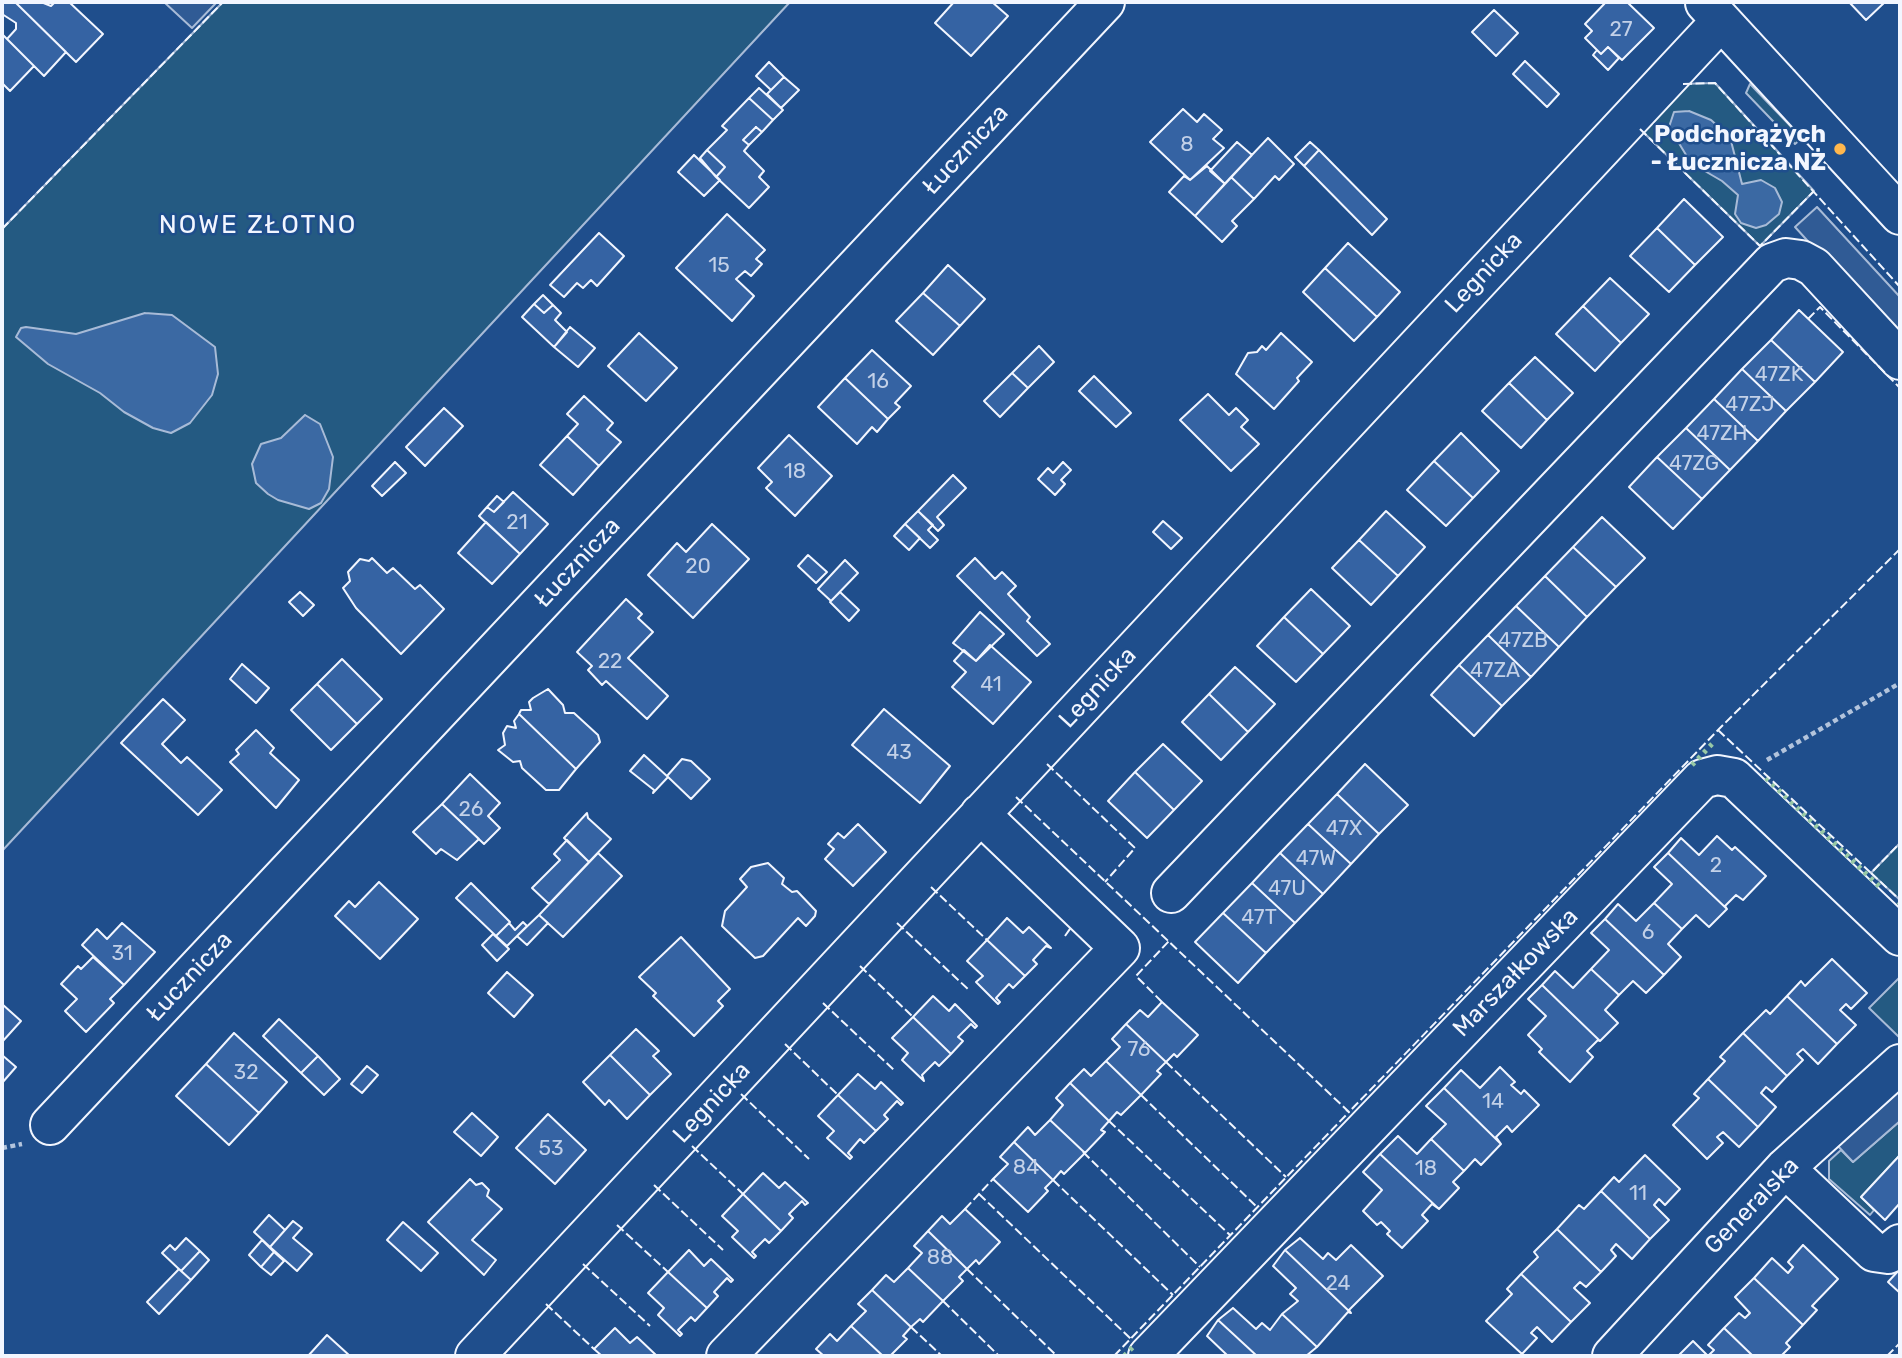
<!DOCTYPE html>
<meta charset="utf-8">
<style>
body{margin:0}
#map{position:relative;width:1902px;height:1358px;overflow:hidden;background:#1f4e8c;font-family:Rubik,sans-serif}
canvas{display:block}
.frame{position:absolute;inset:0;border:4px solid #f2f6ff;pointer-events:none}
</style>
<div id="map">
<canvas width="1902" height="1358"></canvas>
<div class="frame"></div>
</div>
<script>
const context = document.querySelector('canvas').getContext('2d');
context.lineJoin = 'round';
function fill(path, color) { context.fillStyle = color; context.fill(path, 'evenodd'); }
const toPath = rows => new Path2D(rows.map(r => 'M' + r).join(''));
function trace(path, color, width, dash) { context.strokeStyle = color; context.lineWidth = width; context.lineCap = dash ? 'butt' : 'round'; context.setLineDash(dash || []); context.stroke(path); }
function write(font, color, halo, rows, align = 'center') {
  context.font = font + ' Rubik,sans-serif'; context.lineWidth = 5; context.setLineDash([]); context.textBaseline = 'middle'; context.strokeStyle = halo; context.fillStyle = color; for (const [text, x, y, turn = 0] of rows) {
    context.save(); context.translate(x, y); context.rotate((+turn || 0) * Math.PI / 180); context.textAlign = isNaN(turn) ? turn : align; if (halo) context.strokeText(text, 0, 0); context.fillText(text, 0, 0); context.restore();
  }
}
const green = toPath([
 [223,2,790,2,2,851,2,229,223,2],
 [1715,83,1814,191,1760,246,1640,129,1681,84,1715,83],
 [1750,84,1802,138,1795,144,1746,93,1750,84],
 [1900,843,1900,900,1871,873,1900,843],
 [1900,977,1900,1038,1869,1008,1900,977],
 [1900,1121,1900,1155,1861,1197,1874,1210,1870,1215,1829,1179,1829,1161,1841,1150,1853,1162,1900,1121]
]);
const parking = toPath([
 [164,2,217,2,192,28,164,2],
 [1817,207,1900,297,1900,336,1897,339,1795,227,1817,207],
 [1900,1088,1900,1121,1853,1162,1836,1144,1900,1088]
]);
const water = toPath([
 [1689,111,1711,120,1730,137,1742,184,1761,180,1775,188,1782,202,1779,214,1766,225,1756,228,1741,223,1735,214,1738,195,1722,181,1691,163,1669,127,1674,112,1689,111],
 [145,313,172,315,215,347,218,374,212,395,190,423,171,433,153,428,124,412,100,393,48,364,16,337,21,328,26,327,76,334,145,313],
 [305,415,320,424,333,457,329,489,321,503,309,509,278,500,268,494,256,483,252,464,261,444,281,438,305,415]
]);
const building = toPath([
 [2,2,15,2,66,52,44,76,7,39,16,29,16,23,2,14,2,2],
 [15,2,41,2,51,6,55,2,69,2,103,34,76,62,15,2],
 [954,2,992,2,1008,16,971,56,935,23,954,2],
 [1606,2,1627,2,1654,28,1622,60,1608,47,1601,54,1585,38,1592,31,1585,24,1606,2],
 [1849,2,1885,2,1866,20,1849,2],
 [1494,10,1518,33,1496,56,1472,32,1494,10],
 [2,34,34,66,10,91,2,83,2,34],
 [1608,47,1619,58,1608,70,1593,55,1597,50,1601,54,1608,47],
 [1525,61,1559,94,1547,107,1513,74,1525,61],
 [769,62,784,77,771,90,756,76,769,62],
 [784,77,799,90,781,108,767,94,784,77],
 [759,88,783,110,773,120,749,98,759,88],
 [749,98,773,120,762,132,756,127,743,140,749,145,744,151,764,171,759,177,769,187,749,208,716,177,725,167,707,150,727,130,722,126,749,98],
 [1183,109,1197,122,1204,114,1222,130,1213,139,1224,148,1190,180,1150,142,1183,109],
 [756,127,762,132,749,145,743,140,756,127],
 [1268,138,1294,164,1279,180,1275,176,1254,199,1231,177,1268,138],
 [1237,142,1252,155,1225,184,1210,171,1237,142],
 [1310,142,1319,150,1304,166,1295,157,1310,142],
 [707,150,725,167,716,177,700,158,707,150],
 [1319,150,1387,219,1372,235,1304,166,1319,150],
 [694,155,720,180,704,196,678,172,694,155],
 [1207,166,1225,184,1195,216,1169,192,1184,176,1190,180,1207,166],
 [1231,177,1254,199,1232,221,1237,226,1222,242,1195,216,1231,177],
 [1684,199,1723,237,1695,265,1657,228,1684,199],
 [727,214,765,250,756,259,762,264,751,276,745,271,736,279,754,296,732,321,676,268,727,214],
 [1657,228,1695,265,1669,292,1630,256,1657,228],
 [599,233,624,256,597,286,591,280,583,288,577,283,564,297,550,285,599,233],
 [1348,243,1400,292,1377,317,1325,268,1348,243],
 [948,265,985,299,960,326,923,293,948,265],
 [1325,268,1377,317,1354,341,1303,292,1325,268],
 [1610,278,1649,314,1621,343,1583,306,1610,278],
 [923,293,960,326,933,355,896,321,923,293],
 [543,295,553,305,544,313,534,304,543,295],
 [534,304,544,313,553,305,561,313,555,320,567,332,554,347,522,317,534,304],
 [1583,306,1621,343,1595,371,1556,334,1583,306],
 [1799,310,1843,352,1815,382,1771,340,1799,310],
 [570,327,595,348,578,367,554,347,570,327],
 [639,333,677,368,646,401,608,366,639,333],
 [1281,333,1312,362,1297,378,1299,381,1274,409,1236,374,1248,353,1257,352,1262,346,1266,350,1281,333],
 [1771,340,1815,382,1786,411,1742,369,1771,340],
 [1039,346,1054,362,1028,388,1012,373,1039,346],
 [872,350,911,386,895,403,900,407,888,419,845,378,872,350],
 [1535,357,1573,393,1547,420,1509,383,1535,357],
 [1742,369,1786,411,1758,441,1714,399,1742,369],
 [1012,373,1028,388,1000,417,984,401,1012,373],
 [1094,376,1131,413,1116,427,1079,391,1094,376],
 [845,378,888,419,877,432,872,427,857,444,818,407,845,378],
 [1509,383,1547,420,1521,448,1482,411,1509,383],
 [1208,394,1229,415,1236,408,1248,420,1241,427,1259,444,1231,471,1180,420,1208,394],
 [584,396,613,423,607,430,621,442,599,466,567,436,578,424,567,414,584,396],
 [1714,399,1758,441,1730,470,1686,428,1714,399],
 [444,408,463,426,425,466,406,447,444,408],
 [1686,428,1730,470,1702,499,1657,457,1686,428],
 [1461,433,1499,471,1473,498,1434,461,1461,433],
 [789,435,832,476,795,516,766,488,772,482,758,468,789,435],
 [567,436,599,466,573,495,540,465,567,436],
 [1657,457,1702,499,1673,529,1629,487,1657,457],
 [1434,461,1473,498,1446,526,1407,490,1434,461],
 [395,462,406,473,382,496,372,486,395,462],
 [1063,462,1071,470,1061,480,1065,484,1055,495,1038,479,1048,468,1053,473,1063,462],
 [953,475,966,488,937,517,944,525,938,531,918,511,953,475],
 [513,492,548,524,520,554,479,516,487,507,494,512,513,492],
 [497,496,504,502,494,512,487,507,497,496],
 [918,511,933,525,928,530,938,540,930,548,905,524,918,511],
 [1386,511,1425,547,1398,576,1359,540,1386,511],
 [1602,517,1645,558,1616,587,1573,547,1602,517],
 [1163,521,1182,538,1171,549,1153,532,1163,521],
 [486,522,520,554,492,584,458,553,486,522],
 [712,524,749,559,693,618,648,575,677,543,686,552,712,524],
 [905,524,920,538,909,550,894,536,905,524],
 [1359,540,1398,576,1371,605,1332,568,1359,540],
 [1573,547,1616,587,1587,617,1545,576,1573,547],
 [808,555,827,572,816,583,798,566,808,555],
 [372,558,387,573,393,568,415,589,420,585,444,609,401,654,356,608,343,588,350,581,348,572,360,559,369,561,372,558],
 [975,558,995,579,1002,572,1016,586,1008,594,1030,617,1027,621,1050,644,1037,656,957,576,975,558],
 [845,560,858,573,831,601,818,589,845,560],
 [1545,576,1587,617,1559,647,1516,606,1545,576],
 [1311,589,1350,626,1323,654,1284,617,1311,589],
 [300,592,314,605,303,616,289,602,300,592],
 [840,592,859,610,849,621,830,602,840,592],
 [626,599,642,614,638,618,653,632,628,658,668,696,647,719,606,681,602,685,588,670,592,666,577,652,626,599],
 [1516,606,1559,647,1531,677,1488,635,1516,606],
 [980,612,1004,634,976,661,953,643,980,612],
 [1284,617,1323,654,1296,682,1257,646,1284,617],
 [1488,635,1531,677,1502,706,1459,665,1488,635],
 [990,645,1031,682,993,724,952,687,966,672,954,661,964,650,976,661,990,645],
 [342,659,382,699,357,724,317,684,342,659],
 [242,664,269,688,256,703,230,679,242,664],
 [1459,665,1502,706,1474,736,1431,695,1459,665],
 [1235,667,1275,704,1248,732,1209,694,1235,667],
 [317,684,357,724,331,750,291,710,317,684],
 [548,689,563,705,565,713,574,713,598,735,600,742,576,769,519,714,521,710,531,710,529,702,533,698,548,689],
 [1209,694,1248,732,1221,760,1182,722,1209,694],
 [163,699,185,720,162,744,181,763,187,757,222,790,198,815,121,743,163,699],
 [884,709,950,766,920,803,852,745,884,709],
 [519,714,576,769,559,790,546,790,522,768,520,761,513,762,498,750,505,745,503,733,507,726,516,728,514,721,519,714],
 [256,730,274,748,270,753,299,780,276,808,230,762,239,754,236,750,256,730],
 [1163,744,1202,781,1174,810,1135,772,1163,744],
 [644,755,668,777,653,793,654,790,630,771,644,755],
 [682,759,691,761,710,779,691,799,667,776,682,759],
 [1365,764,1408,805,1379,834,1337,794,1365,764],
 [1135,772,1174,810,1147,838,1108,801,1135,772],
 [470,774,500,803,488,816,500,828,484,844,442,804,470,774],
 [1337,794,1379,834,1351,864,1308,824,1337,794],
 [442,804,479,839,457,860,441,849,436,854,413,832,442,804],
 [587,813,588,818,611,839,589,862,564,838,587,813],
 [858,824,886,852,853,886,825,859,834,849,828,844,838,833,844,838,858,824],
 [1308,824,1351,864,1323,894,1280,853,1308,824],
 [1717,836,1732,850,1735,847,1766,876,1743,900,1736,895,1725,906,1727,909,1668,853,1681,838,1699,855,1717,836],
 [567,840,589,862,549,904,532,888,560,860,554,854,567,840],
 [598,853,622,876,563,937,539,915,598,853],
 [1280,853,1323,894,1295,923,1252,883,1280,853],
 [1668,853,1727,909,1709,927,1696,915,1682,929,1654,903,1672,884,1654,867,1668,853],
 [768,863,784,878,782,884,792,892,797,891,816,911,815,916,806,926,798,918,763,956,755,958,722,926,725,911,747,887,740,879,751,867,768,863],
 [379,882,418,919,380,959,335,916,349,901,355,907,379,882],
 [471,883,510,922,496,936,456,898,471,883],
 [1252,883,1295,923,1266,953,1223,913,1252,883],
 [1654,903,1682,929,1668,944,1681,957,1664,975,1605,919,1618,904,1636,921,1654,903],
 [1223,913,1266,953,1238,983,1195,942,1223,913],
 [539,915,548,923,527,945,517,936,539,915],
 [1007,918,1023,933,1029,927,1051,948,1046,946,1033,960,1037,964,1025,976,987,940,1007,918],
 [1605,919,1664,975,1646,993,1633,981,1619,995,1591,969,1609,950,1591,933,1605,919],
 [523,922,527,926,507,946,496,936,509,923,515,930,523,922],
 [122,923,155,952,124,985,82,945,97,929,107,939,122,923],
 [493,934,509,949,497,961,482,945,493,934],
 [681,937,730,989,718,1001,723,1006,694,1036,653,996,656,993,639,977,681,937],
 [987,940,1025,976,1013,988,1009,984,996,998,1000,1002,998,1004,976,982,983,976,967,961,987,940],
 [93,957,124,985,110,999,114,1003,86,1032,65,1011,77,999,61,984,78,966,81,969,93,957],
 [1832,959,1867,993,1851,1009,1846,1004,1840,1010,1856,1025,1837,1044,1787,996,1801,981,1805,986,1832,959],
 [1591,969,1619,995,1605,1010,1618,1023,1600,1041,1542,985,1555,971,1573,988,1591,969],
 [507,972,533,995,514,1017,488,993,507,972],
 [1542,985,1600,1041,1598,1040,1587,1051,1593,1057,1570,1082,1539,1052,1542,1049,1528,1035,1546,1016,1528,999,1542,985],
 [933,996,949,1011,955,1004,977,1026,975,1028,971,1024,958,1037,963,1041,951,1054,913,1017,933,996],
 [1787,996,1837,1044,1818,1064,1803,1049,1797,1054,1803,1060,1787,1076,1743,1033,1766,1010,1770,1014,1787,996],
 [1162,1002,1198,1035,1177,1057,1174,1054,1166,1062,1126,1024,1140,1010,1148,1017,1162,1002],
 [2,1004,21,1021,2,1042,2,1004],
 [913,1017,951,1054,939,1066,935,1062,922,1075,924,1081,902,1060,908,1053,892,1038,913,1017],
 [279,1019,318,1056,301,1073,263,1036,279,1019],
 [1126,1024,1166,1062,1157,1071,1161,1074,1141,1095,1106,1061,1120,1047,1112,1039,1126,1024],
 [636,1029,659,1051,653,1056,671,1074,650,1095,610,1055,636,1029],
 [234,1033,287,1082,259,1113,206,1064,234,1033],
 [1743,1033,1787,1076,1772,1092,1766,1087,1761,1093,1776,1107,1758,1127,1708,1079,1725,1061,1720,1057,1743,1033],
 [2,1055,16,1067,2,1083,2,1055],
 [610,1055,650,1095,627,1119,609,1100,605,1105,583,1082,610,1055],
 [318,1056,340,1079,324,1095,301,1073,318,1056],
 [1106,1061,1141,1095,1121,1115,1117,1112,1109,1121,1070,1083,1084,1069,1091,1076,1106,1061],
 [206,1064,259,1113,229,1145,176,1096,206,1064],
 [367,1066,378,1075,362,1093,351,1084,367,1066],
 [1500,1067,1515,1082,1511,1085,1521,1094,1524,1090,1539,1105,1512,1132,1507,1126,1496,1137,1501,1144,1444,1088,1461,1070,1480,1088,1500,1067],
 [858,1074,875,1089,881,1082,903,1103,901,1105,897,1101,884,1115,888,1119,876,1131,838,1095,858,1074],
 [1708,1079,1758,1127,1739,1147,1723,1132,1717,1137,1723,1143,1707,1159,1673,1125,1699,1098,1694,1094,1708,1079],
 [1070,1083,1109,1121,1101,1130,1105,1132,1085,1153,1050,1120,1063,1105,1056,1098,1070,1083],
 [1444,1088,1501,1144,1481,1165,1475,1159,1464,1171,1431,1139,1446,1124,1426,1106,1444,1088],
 [838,1095,876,1131,864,1143,860,1139,848,1153,852,1157,850,1159,827,1138,834,1131,818,1116,838,1095],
 [472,1113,498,1137,481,1156,454,1132,472,1113],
 [548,1114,586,1150,555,1184,516,1148,548,1114],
 [1050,1120,1085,1153,1064,1174,1061,1171,1053,1180,1014,1142,1028,1127,1035,1135,1050,1120],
 [1398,1136,1417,1154,1431,1139,1464,1171,1453,1182,1459,1188,1439,1209,1380,1154,1398,1136],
 [1014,1142,1053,1180,1045,1188,1048,1191,1028,1212,993,1179,1008,1164,1000,1157,1014,1142],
 [1380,1154,1439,1209,1432,1204,1422,1215,1428,1221,1402,1248,1387,1234,1390,1231,1381,1222,1377,1225,1363,1211,1382,1190,1363,1172,1380,1154],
 [1645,1155,1680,1189,1665,1205,1659,1199,1654,1205,1669,1220,1650,1239,1601,1191,1614,1177,1619,1182,1645,1155],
 [1900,1155,1900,1203,1885,1220,1861,1197,1900,1155],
 [763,1173,779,1188,785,1182,808,1203,805,1205,802,1201,789,1214,793,1218,781,1231,743,1194,763,1173],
 [470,1179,476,1185,482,1183,489,1190,487,1196,502,1209,472,1240,496,1260,484,1275,428,1222,470,1179],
 [1601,1191,1650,1239,1632,1259,1616,1244,1611,1250,1616,1256,1601,1272,1557,1229,1579,1205,1584,1209,1601,1191],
 [743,1194,781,1231,769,1243,765,1239,752,1252,756,1256,754,1258,732,1237,738,1231,722,1216,743,1194],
 [965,1209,1000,1242,979,1264,976,1260,967,1269,928,1231,942,1216,950,1224,965,1209],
 [269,1215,285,1230,270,1247,254,1232,269,1215],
 [293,1221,302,1228,293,1238,312,1254,297,1271,270,1247,293,1221],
 [403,1222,438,1253,421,1271,387,1240,403,1222],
 [1557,1229,1601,1272,1586,1287,1580,1282,1574,1288,1590,1303,1571,1322,1521,1274,1538,1257,1534,1252,1557,1229],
 [928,1231,967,1269,959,1277,963,1281,943,1301,908,1268,922,1253,914,1246,928,1231],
 [186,1238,200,1251,181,1271,162,1253,170,1245,175,1250,186,1238],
 [1300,1238,1323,1259,1328,1253,1336,1260,1351,1245,1383,1276,1349,1310,1351,1313,1285,1250,1300,1238],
 [262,1240,274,1252,261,1267,249,1255,262,1240],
 [1803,1245,1838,1279,1812,1306,1817,1310,1803,1325,1754,1278,1772,1258,1788,1273,1793,1267,1788,1262,1803,1245],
 [689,1250,704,1266,711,1259,733,1280,731,1282,727,1278,714,1292,718,1296,707,1308,668,1272,689,1250],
 [1285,1250,1351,1313,1348,1312,1317,1347,1282,1314,1298,1301,1290,1294,1296,1288,1273,1266,1285,1250],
 [200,1251,209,1260,191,1280,181,1271,200,1251],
 [274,1252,284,1261,271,1275,261,1267,274,1252],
 [908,1268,943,1301,923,1322,920,1319,911,1327,872,1290,886,1275,894,1282,908,1268],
 [179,1269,191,1280,159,1314,147,1302,179,1269],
 [1900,1269,1900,1293,1888,1282,1900,1269],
 [668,1272,707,1308,695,1321,691,1317,678,1330,682,1334,680,1336,658,1315,664,1308,648,1293,668,1272],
 [1521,1274,1571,1322,1552,1342,1537,1327,1531,1333,1537,1338,1522,1354,1486,1321,1512,1294,1507,1289,1521,1274],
 [1754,1278,1803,1325,1786,1343,1790,1347,1781,1356,1753,1356,1724,1328,1739,1313,1745,1318,1750,1313,1735,1297,1754,1278],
 [872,1290,911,1327,903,1336,907,1339,890,1356,883,1356,851,1326,866,1311,858,1304,872,1290],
 [1233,1308,1256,1329,1262,1323,1270,1330,1282,1314,1317,1347,1306,1356,1257,1356,1218,1320,1233,1308],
 [1218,1320,1257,1356,1228,1356,1207,1336,1218,1320],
 [851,1326,883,1356,824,1356,816,1349,830,1334,837,1341,851,1326],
 [615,1328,630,1343,637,1337,657,1356,602,1356,594,1349,615,1328],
 [1724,1328,1753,1356,1678,1356,1693,1341,1708,1356,1714,1350,1708,1345,1724,1328],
 [327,1335,350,1356,308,1356,327,1335]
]);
const path = toPath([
 [1767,760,1900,683],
 [2,1148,22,1144]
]);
const minor = toPath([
 [1705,3,1900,215],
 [1171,893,1772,263,1786,258,1801,260,1814,267,1900,360],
 [50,1125,1105,2],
 [1785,1168,1874,1252,1888,1254,1900,1244],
 [475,1356,1721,21],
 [726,1356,1120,948,980,814],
 [1148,1356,1702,779,1717,775,1734,778,1900,936],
 [1612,1356,1785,1168,1900,1064]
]);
const hedge = toPath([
 [1692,765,1714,742],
 [1766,778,1881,888],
 [1899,902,1900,904],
 [1124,1356,1135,1345]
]);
const fence = toPath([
 [1683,84,1715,83,1900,287],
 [1640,129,1760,246,1814,191],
 [2,229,223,2],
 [1808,319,1820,307,1900,388],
 [1718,730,1871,873,1900,843],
 [1047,764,1135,848,1105,882],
 [1016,797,1349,1112,1719,729,1900,549],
 [1871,873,1900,900],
 [931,887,987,940],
 [897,923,969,990],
 [1065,936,1072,926],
 [860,966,913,1017],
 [1162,1002,1136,976,1169,941],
 [823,1003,894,1070],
 [785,1044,838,1095],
 [1166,1062,1286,1177],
 [741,1094,809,1159],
 [1141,1095,1257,1207],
 [1109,1121,1230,1235],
 [692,1146,743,1194],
 [1083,1152,1200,1267],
 [1053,1180,1173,1295],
 [654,1185,723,1250],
 [979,1194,1131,1339],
 [965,1209,993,1179],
 [617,1225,668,1272],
 [583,1264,650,1326],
 [967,1269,1057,1356],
 [943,1301,999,1356],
 [546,1304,594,1349],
 [911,1327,942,1356],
 [1114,1356,1349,1112,1346,1110],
 [1887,1356,1900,1343]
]);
const markers = [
 [1840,149,7,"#ffb74d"]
];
const numberNames = [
 ["27",1621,30],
 ["8",1187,145],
 ["15",719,266],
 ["47ZK",1779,375],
 ["16",878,382],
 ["47ZJ",1750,405],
 ["47ZH",1722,434],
 ["47ZG",1694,464],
 ["18",795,472],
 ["21",517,523],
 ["20",698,567],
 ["47ZB",1523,641],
 ["22",610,662],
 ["47ZA",1495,671],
 ["41",991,685],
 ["43",899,753],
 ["26",471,810],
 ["47X",1344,829],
 ["47W",1316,859],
 ["2",1716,866],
 ["47U",1287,889],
 ["47T",1259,918],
 ["6",1648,933],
 ["31",122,954],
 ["76",1139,1050],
 ["32",246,1073],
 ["14",1493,1102],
 ["53",551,1149],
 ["84",1026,1168],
 ["18",1426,1169],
 ["11",1638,1194],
 ["88",940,1258],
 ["24",1338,1284]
];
const poiNames = [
 ["Podchorążych",1826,135],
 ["- Łucznicza NŻ",1826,163]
];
const streetNames = [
 ["Łucznicza",966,150,-47],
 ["Legnicka",1484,273,-47],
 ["Łucznicza",578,563,-47],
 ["Legnicka",1098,688,-47],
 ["Marszałkowska",1516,973,-46],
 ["Łucznicza",190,977,-47],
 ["Legnicka",712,1103,-47],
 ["Generalska",1752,1206,-46]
];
const neighbourhoodNames = [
 ["NOWE ZŁOTNO",258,225]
];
fill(green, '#245a82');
trace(green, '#a8bbd7', 2);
fill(parking, '#305b95');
trace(parking, '#a8bbd7', 2);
fill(water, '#3b69a3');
trace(water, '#a8bbd7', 2);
fill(building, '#3563a3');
trace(building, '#f2f6ff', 2);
trace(minor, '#f2f6ff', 42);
trace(path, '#b3c4dc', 4.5, [5, 3.5]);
trace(minor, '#1f4e8c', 38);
trace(hedge, '#97c8a6', 5, [3.5, 5]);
trace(fence, '#f2f6ff', 2, [9, 3.5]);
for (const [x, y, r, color] of markers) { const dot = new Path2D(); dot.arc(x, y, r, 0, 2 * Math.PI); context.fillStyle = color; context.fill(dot); trace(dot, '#1f4e8c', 2.5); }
write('21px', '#c3d1e8', null, numberNames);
write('bold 24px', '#f2f6ff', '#1f4e8c', poiNames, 'right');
write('24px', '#f2f6ff', '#1f4e8c', streetNames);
context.letterSpacing = '2px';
write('26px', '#f2f6ff', '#1f4e8c', neighbourhoodNames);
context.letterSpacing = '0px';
</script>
